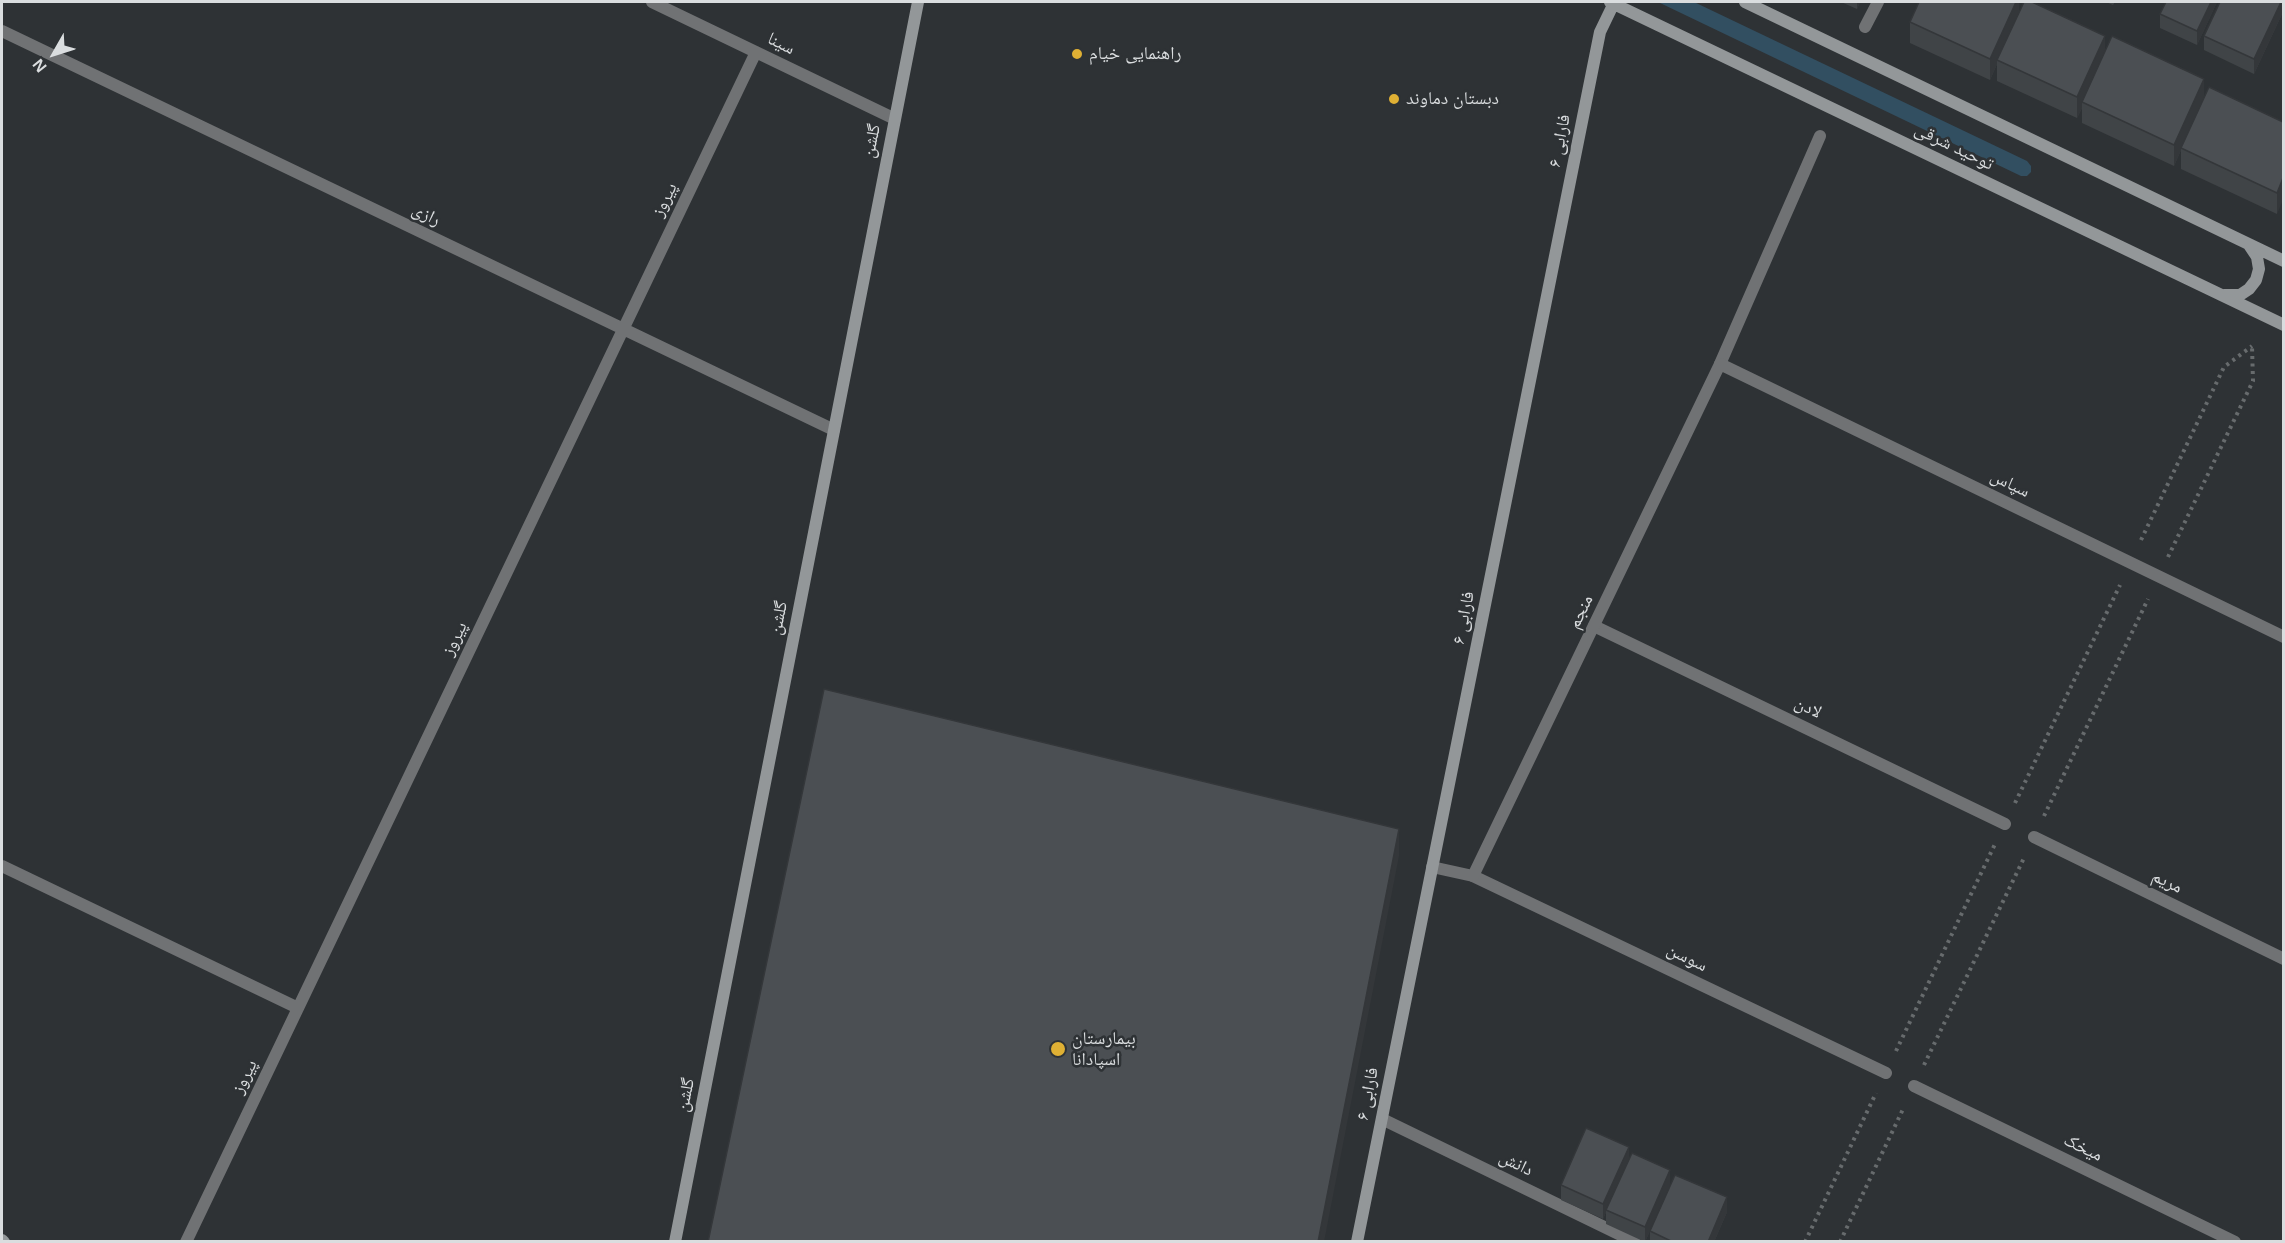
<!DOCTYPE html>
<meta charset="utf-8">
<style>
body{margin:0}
#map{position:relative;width:2285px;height:1243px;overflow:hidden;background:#2e3235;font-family:Helvetica,sans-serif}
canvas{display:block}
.frame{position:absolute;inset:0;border:3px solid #dadddf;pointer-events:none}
.north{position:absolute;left:24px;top:24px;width:60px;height:60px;-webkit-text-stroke:4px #2e3235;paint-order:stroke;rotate:231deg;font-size:16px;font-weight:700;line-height:24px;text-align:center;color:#dadddf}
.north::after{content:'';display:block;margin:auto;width:21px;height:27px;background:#dadddf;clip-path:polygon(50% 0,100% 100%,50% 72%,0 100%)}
</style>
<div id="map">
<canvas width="2285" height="1243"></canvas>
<div class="frame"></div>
<div class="north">N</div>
</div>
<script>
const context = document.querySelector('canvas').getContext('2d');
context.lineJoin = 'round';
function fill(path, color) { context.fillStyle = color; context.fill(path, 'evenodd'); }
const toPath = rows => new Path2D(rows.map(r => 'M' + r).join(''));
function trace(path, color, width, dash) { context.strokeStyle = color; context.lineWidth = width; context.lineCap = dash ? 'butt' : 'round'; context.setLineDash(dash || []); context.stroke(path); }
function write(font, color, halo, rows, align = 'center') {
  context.font = font + ' Helvetica,"Noto Naskh Arabic",sans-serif'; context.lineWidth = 5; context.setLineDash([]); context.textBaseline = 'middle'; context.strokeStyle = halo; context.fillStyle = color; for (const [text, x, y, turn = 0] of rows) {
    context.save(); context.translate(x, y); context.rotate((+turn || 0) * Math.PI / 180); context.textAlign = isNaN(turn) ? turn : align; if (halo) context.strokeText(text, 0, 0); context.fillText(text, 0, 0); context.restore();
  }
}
const green = toPath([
 [1658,2,1694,2,2027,161,2031,166,2031,172,2027,176,2021,176]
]);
const path = toPath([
 [2141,540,2224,367,2252,346],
 [2168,557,2253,381,2252,346],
 [2015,803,2120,585],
 [2044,816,2148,599],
 [1896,1051,1995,844],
 [1924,1065,2024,858],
 [1805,1242,1876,1093],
 [1840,1242,1904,1107]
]);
const lane = toPath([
 [1865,27,1878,2],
 [1720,364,1820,136],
 [1594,626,2005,824],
 [2034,837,2284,959],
 [1473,876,1886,1073],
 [1914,1086,2235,1242]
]);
const street = toPath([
 [652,2,895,119],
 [2,31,834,430],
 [2,866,298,1008],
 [1432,867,1473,876,1720,364,2284,637],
 [1382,1119,1635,1242],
 [186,1242,756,52]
]);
const secondary = toPath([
 [1610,2,2284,325],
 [1745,2,2284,261],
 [2224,295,2240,295,2249,289,2256,280,2259,269,2257,257,2249,245],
 [2,1240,4,1242],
 [675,1242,918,2],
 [1357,1242,1600,32,1614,3]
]);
const wall = toPath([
 [1841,2,1860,2,1857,9],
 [2019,2,2019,11,2204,97,2283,122,2277,214,2181,169,2181,150,2174,166,2082,123,2082,108,2077,118,1997,81,1997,64,1990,80,1910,43,1910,22],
 [2106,2,2115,2,2113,5],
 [2217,2,2197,45,2160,28,2160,14],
 [2282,2,2282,14,2254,74,2204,50,2204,36],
 [1629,1160,1670,1185,1645,1242,1606,1224,1606,1212,1603,1219,1561,1200,1561,1185],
 [1727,1212,1714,1242,1650,1242,1650,1231]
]);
const shadedWall = toPath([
 [1857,2,1860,2,1857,9],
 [2016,2,2019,2,2019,16,1997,60,1997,64,1990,80,1990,59],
 [2211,2,2217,2,2197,45,2197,31],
 [2281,2,2282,2,2282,14,2254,74,2254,59],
 [2105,36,2105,57,2082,102,2082,108,2077,118,2077,97],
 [2204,79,2204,100,2181,148,2181,150,2174,166,2174,145],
 [2283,178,2283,200,2277,214,2277,193],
 [1399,829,1399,856,1324,1242,1318,1242],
 [1629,1147,1629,1161,1606,1210,1606,1212,1603,1219,1603,1204],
 [1670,1170,1670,1185,1645,1242,1645,1227],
 [1727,1197,1727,1212,1714,1242,1708,1242]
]);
const building = toPath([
 [1919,2,2016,2,1990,59,1910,22,1919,2],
 [2024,2,2032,2,2105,36,2077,97,1997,60,2024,2],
 [2166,2,2211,2,2197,31,2160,14,2166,2],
 [2220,2,2281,2,2254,59,2204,36,2220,2],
 [2112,36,2204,79,2174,145,2082,102,2112,36],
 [2209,87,2283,122,2283,178,2277,193,2181,148,2209,87],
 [824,689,1399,829,1318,1242,708,1242,824,689],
 [1586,1128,1629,1147,1603,1204,1561,1185,1586,1128],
 [1632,1153,1670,1170,1645,1227,1606,1210,1632,1153],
 [1675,1175,1727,1197,1708,1242,1673,1242,1650,1231,1675,1175]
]);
const markers = [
 [1077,54,6,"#dfb034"],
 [1394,99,6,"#dfb034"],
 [1058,1049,8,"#dfb034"]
];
const streetNames = [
 ["سینا",781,44,26],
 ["گلشن",872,141,-79],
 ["فارابی ۶",1560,141,-79],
 ["توحید شرقی",1954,147,26],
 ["پیروز",665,200,-64],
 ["رازی",426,215,26],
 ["سپاس",2010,484,26],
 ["منجم",1581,612,-64],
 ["گلشن",779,618,-79],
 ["فارابی ۶",1464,618,-79],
 ["پیروز",455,639,-64],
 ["لادن",1808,708,26],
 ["مریم",2167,882,26],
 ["سوسن",1687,958,26],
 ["پیروز",245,1077,-64],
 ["فارابی ۶",1368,1094,-79],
 ["گلشن",686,1095,-79],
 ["میخک",2083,1148,26],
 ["دانش",1516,1164,26]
];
const poiNames = [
 ["راهنمایی خیام",1089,54],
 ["دبستان دماوند",1406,99],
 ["بیمارستان",1072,1039],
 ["اسپادانا",1072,1060]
];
fill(green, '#324f61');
trace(path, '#676b6d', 4, [3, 4.5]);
trace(lane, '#707274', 12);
trace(street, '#707274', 12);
trace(secondary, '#939799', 12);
fill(wall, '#404447');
fill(shadedWall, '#34373a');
fill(building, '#4b4f53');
trace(building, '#34373a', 1.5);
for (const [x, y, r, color] of markers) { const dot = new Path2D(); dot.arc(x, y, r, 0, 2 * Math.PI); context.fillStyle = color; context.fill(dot); trace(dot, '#2e3235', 2); }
write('18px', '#dadddf', '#2e3235', streetNames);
write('18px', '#dadddf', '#2e3235', poiNames, 'left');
</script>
